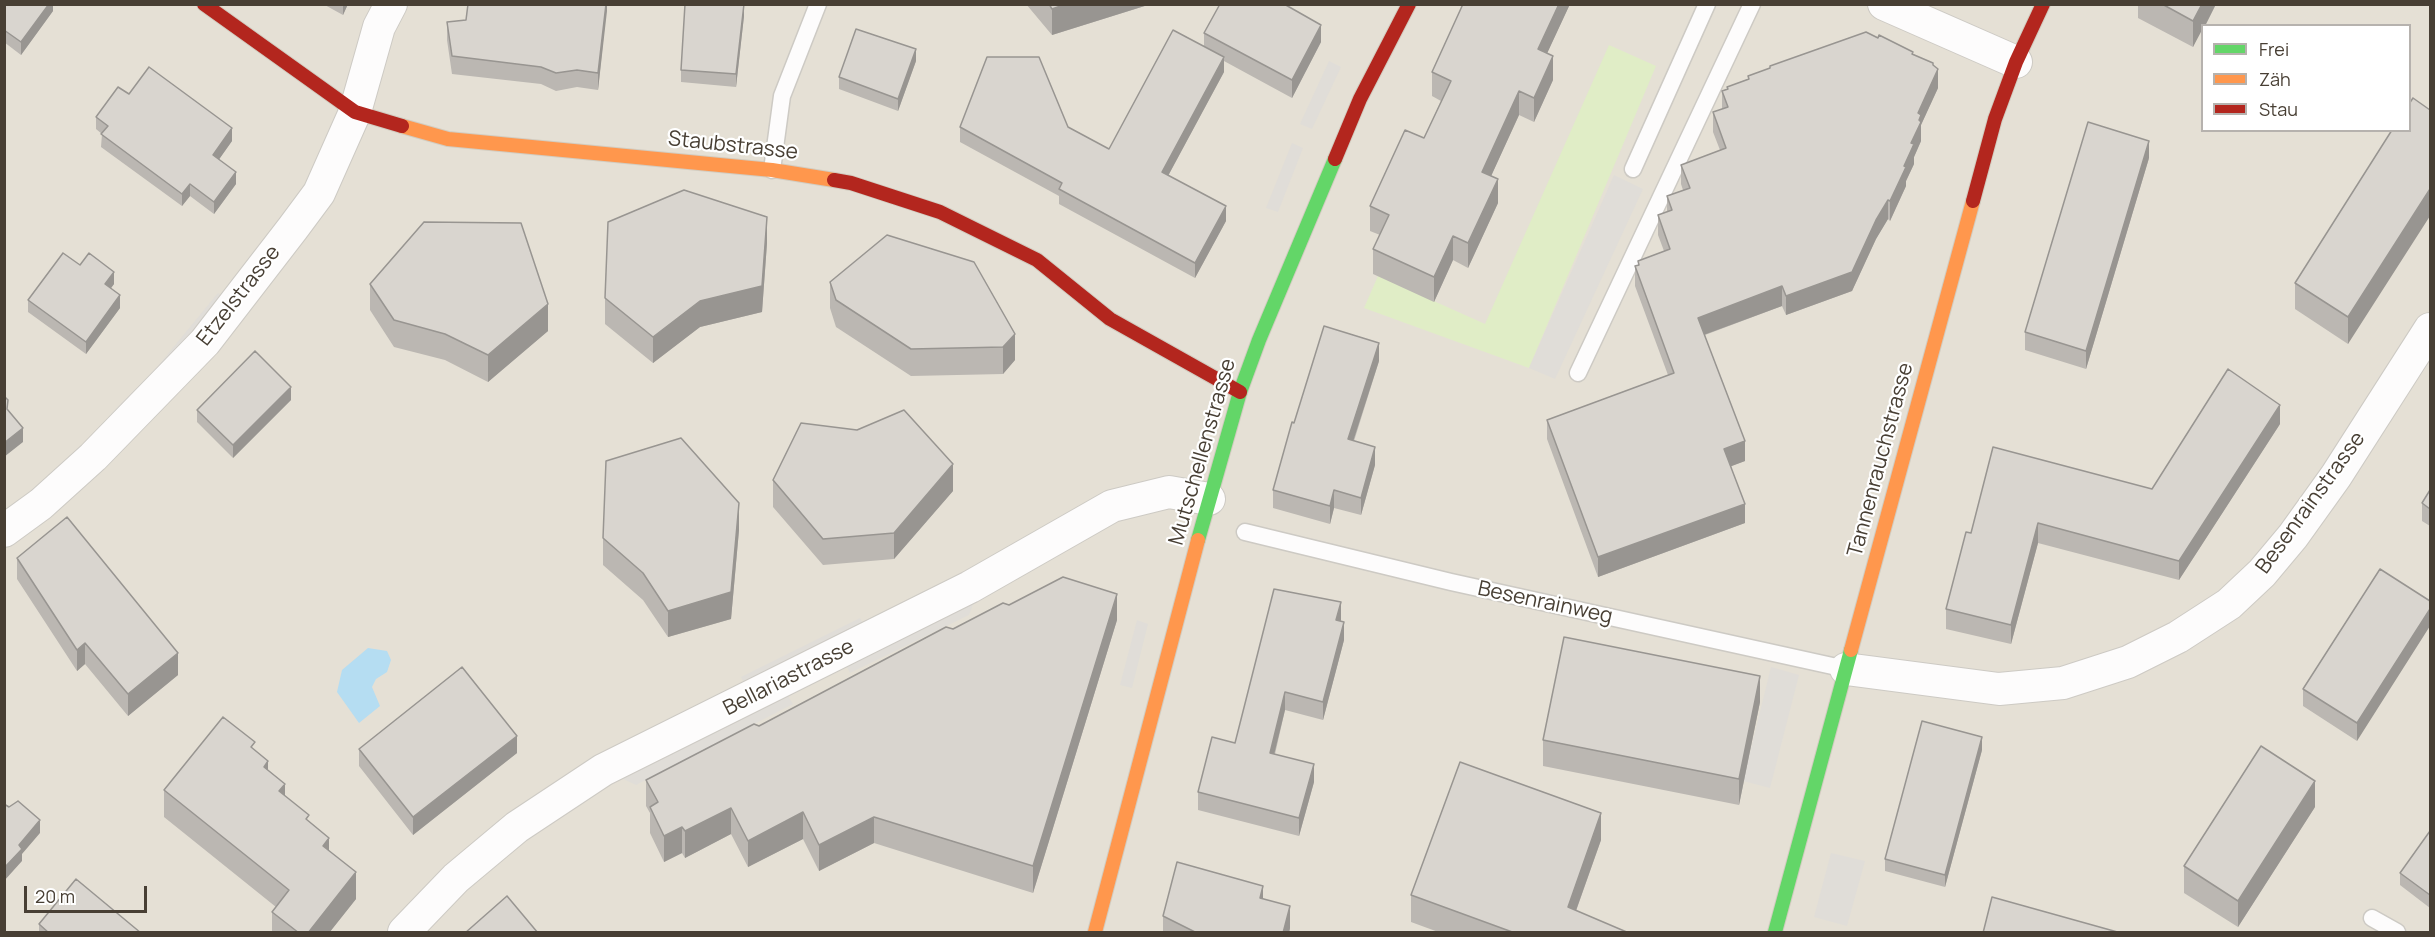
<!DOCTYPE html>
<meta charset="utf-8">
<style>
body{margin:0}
#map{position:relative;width:2435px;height:937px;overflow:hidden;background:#f0eee8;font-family:Manrope,sans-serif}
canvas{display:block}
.frame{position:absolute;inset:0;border:6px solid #483f34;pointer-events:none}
.legend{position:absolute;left:2201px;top:24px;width:210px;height:108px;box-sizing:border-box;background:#fff;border:2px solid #b6b2ae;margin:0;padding:8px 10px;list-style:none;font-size:18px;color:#483f34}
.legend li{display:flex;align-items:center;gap:12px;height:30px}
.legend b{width:30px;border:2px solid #b6b2ae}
.scale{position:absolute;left:24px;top:886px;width:123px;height:27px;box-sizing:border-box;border:3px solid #483f34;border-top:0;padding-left:8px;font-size:18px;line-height:21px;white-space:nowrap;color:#483f34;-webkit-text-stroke:4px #fff;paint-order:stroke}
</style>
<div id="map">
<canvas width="2435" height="937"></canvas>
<div class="frame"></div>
<ul class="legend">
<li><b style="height:8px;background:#63d668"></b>Frei</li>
<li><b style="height:8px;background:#ff974d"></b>Zäh</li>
<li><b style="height:8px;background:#b3261e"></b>Stau</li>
</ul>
<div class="scale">20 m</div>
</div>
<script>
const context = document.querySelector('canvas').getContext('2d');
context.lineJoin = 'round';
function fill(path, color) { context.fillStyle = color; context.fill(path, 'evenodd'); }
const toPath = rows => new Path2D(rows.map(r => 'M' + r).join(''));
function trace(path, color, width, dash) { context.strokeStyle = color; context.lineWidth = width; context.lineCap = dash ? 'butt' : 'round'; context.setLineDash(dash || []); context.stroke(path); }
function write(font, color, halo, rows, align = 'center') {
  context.font = font + ' Manrope,sans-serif'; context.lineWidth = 4.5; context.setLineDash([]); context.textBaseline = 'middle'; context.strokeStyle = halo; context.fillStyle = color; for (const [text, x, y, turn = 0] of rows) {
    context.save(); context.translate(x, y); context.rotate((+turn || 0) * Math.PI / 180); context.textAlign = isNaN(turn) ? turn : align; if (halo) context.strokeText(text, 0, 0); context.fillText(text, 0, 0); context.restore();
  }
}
const residential = toPath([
 [5,5,2430,5,2430,932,5,932],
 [2202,26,2410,26,2410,130,2202,130]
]);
const green = toPath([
 [1609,45,1656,66,1529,368,1364,308,1378,276,1485,324]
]);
const parking = toPath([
 [1329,61,1341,67,1312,129,1300,124],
 [1292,143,1303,148,1278,212,1266,208],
 [1614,175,1643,189,1555,379,1529,368],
 [218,293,227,301,119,423,111,414,158,366],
 [975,599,969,615,850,673,845,663],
 [860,618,866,629,747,689,741,677],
 [1137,620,1148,624,1132,688,1120,685],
 [1771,667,1799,675,1770,788,1743,781],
 [786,693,793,704,636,785,621,778],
 [1831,853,1865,861,1847,926,1814,917]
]);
const water = toPath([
 [368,648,387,651,391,660,387,672,376,679,372,687,380,706,359,723,337,692,342,670]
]);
const lane = toPath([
 [1633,169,1707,4],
 [772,170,782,96,818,4],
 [1578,373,1752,4],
 [1245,532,1451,582,1846,669],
 [2372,918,2397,932]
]);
const street = toPath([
 [1884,4,2016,62],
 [4,531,41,504,93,457,205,342,293,228,319,193,355,112,379,27,391,4],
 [1846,669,1999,689,2063,683,2128,662,2178,637,2229,604,2262,573,2293,536,2336,476,2430,329],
 [404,932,456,878,517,827,603,770,970,587,1112,506,1169,492,1209,499]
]);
const fast = toPath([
 [1198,540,1240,392,1259,340,1335,159],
 [1775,932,1851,650]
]);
const slow = toPath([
 [402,126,448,139,772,170,834,180],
 [1851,650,1973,201],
 [1095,932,1198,540]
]);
const jam = toPath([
 [204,4,355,112,402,126],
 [1335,159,1360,99,1409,4],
 [834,180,851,183,940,212,1037,260,1110,319,1240,392],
 [1973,201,1995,119,2016,62,2043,4]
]);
const wall = toPath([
 [4,4,53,4,53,11,21,55,4,42],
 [323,4,348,4,343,15],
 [607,4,598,90,577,87,556,91,541,84,452,74,447,40,447,22],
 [1026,4,1151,4,1052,35],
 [1463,4,1570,4,1547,53,1553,80,1534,122,1519,115,1491,176,1498,203,1468,268,1453,260,1434,302,1373,274,1373,249,1380,235,1370,231,1370,206,1424,138,1441,101,1432,96,1432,72],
 [2138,4,2216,4,2205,26,2202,26,2193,47,2138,18],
 [744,16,736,87,681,82,681,70],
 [1204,33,1321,42,1292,98,1224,61,1224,72,1168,176,1226,221,1195,278,1059,204,1059,196,960,142,960,127,1068,127,1109,149,1204,47],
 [1878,38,1913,54,1933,66,1938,88,1921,125,1921,141,1914,157,1914,164,1906,181,1906,186,1890,221,1888,219,1876,239,1852,291,1786,315,1782,306,1705,335,1745,461,1731,466,1745,523,1598,577,1547,439,1547,420,1668,375,1635,286,1635,266,1638,265,1638,261,1664,251,1658,235,1658,215,1667,212,1667,196,1683,190,1681,184,1681,165,1720,150,1713,132,1713,112,1722,109,1722,91,1727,89,1727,87,1748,79,1748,76],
 [916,61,898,111,839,89,839,77],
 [129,94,232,141,219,159,236,184,214,214,190,196,182,206,101,147,102,134,96,129,96,117],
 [2430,110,2348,344,2295,309,2295,283],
 [2149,158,2086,369,2025,350,2025,332],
 [767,243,762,312,700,327,653,363,605,324,605,298],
 [974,262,1015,360,1003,374,911,376,836,327,830,308,830,282],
 [80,265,114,284,111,288,120,308,86,354,28,312,28,300],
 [370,284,548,331,488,382,445,360,394,347,370,310],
 [1379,361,1354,441,1375,465,1361,515,1334,508,1330,524,1273,508,1273,490,1294,423],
 [291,400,233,458,197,422,197,410],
 [2280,424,2179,580,2038,543,2011,644,1946,629,1946,609,1971,533,2152,489],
 [773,480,953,491,894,559,823,565,773,507],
 [2430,490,2430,526,2422,521,2422,503],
 [739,530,731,619,668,637,643,600,603,565,603,538],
 [17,558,178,675,128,716,85,664,77,671,17,579],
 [2380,569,2357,741,2303,706,2303,689],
 [1009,605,1117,620,1033,893,874,843,819,871,803,839,748,867,731,834,685,858,682,853,664,862,650,833,650,813,646,806,646,780,759,726,953,629],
 [1340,621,1344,640,1323,720,1285,710,1275,754,1314,782,1299,836,1198,810,1198,792,1235,743],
 [1760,702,1739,805,1543,766,1543,740],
 [359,749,517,753,413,835,359,766],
 [255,750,285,796,309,822,329,851,356,899,329,933,272,933,272,912,276,907,164,817,164,790],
 [1982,750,1945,887,1885,871,1885,859],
 [2315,807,2238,927,2184,893,2184,866],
 [2430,831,2430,908,2400,885,2400,873],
 [1601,840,1576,911,1629,933,1441,933,1411,922,1411,895],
 [1263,899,1290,928,1289,933,1163,933,1163,916],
 [39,924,141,933,39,933]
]);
const shadedWall = toPath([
 [49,4,53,4,53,11,21,55,21,42],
 [343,4,348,4,343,15],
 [606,4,607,4,607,11,598,90,598,73],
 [744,4,744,16,736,87,736,74],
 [1066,4,1151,4,1052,35,1052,9],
 [1559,4,1570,4,1538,73,1538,49],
 [2202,4,2216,4,2205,26,2202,26,2202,30,2193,47,2193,21],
 [1321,25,1321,42,1292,98,1292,80],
 [916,49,916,61,898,111,898,99],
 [1553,56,1553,80,1534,122,1534,98],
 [1224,57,1224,72,1162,187,1162,172],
 [1933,63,1933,80,1938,69,1938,88,1921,125,1921,141,1914,157,1914,164,1906,181,1906,186,1890,221,1890,201,1911,143,1918,113],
 [1519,91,1519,115,1482,196,1482,172],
 [232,128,232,141,213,168,213,155],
 [2149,141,2149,158,2086,369,2086,351],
 [236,172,236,184,214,214,214,202],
 [1498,179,1498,203,1468,268,1468,243],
 [190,184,190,196,182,206,182,194],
 [2430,189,2430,216,2348,344,2348,317],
 [1888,200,1888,219,1876,239,1852,291,1786,315,1786,296,1876,220],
 [1226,206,1226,221,1195,278,1195,263],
 [767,217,767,243,762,312,700,327,653,363,653,337,700,301],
 [1453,236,1453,260,1434,302,1434,277],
 [114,272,114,284,105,296,105,284],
 [1782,286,1782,306,1698,337,1698,318],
 [120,295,120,308,86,354,86,342],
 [548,304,548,331,488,382,488,355],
 [1015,334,1015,360,1003,374,1003,347],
 [1379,343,1379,361,1348,457,1348,439],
 [291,387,291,400,233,458,233,445],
 [2280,405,2280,424,2179,580,2179,561],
 [23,428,23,442,4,457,4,443],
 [1745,441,1745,461,1724,469,1724,449],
 [1375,447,1375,465,1361,515,1361,498],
 [953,464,953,491,894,559,894,533],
 [1334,490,1334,508,1330,524,1330,506],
 [739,503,739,530,731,619,668,637,668,611],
 [1745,504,1745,523,1598,577,1598,557],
 [2038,523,2038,543,2011,644,2011,625],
 [1117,594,1117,620,1033,893,1033,866],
 [1341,602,1341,620,1336,638,1336,620],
 [2430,609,2430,626,2357,741,2357,723],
 [1344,622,1344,640,1323,720,1323,702],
 [85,643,85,664,77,671,77,650],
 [178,653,178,675,128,716,128,694],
 [1760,676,1760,702,1739,805,1739,779],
 [1285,692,1285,710,1270,771,1270,753],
 [517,736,517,753,413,835,413,817],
 [1982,737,1982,750,1945,887,1945,875],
 [268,761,268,787,264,767],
 [1314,764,1314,782,1299,836,1299,818],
 [2315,781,2315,807,2238,927,2238,901],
 [285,784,285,810,279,791],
 [731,808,731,834,685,858,685,831],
 [803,812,803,839,748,867,748,841],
 [1601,813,1601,840,1568,933,1568,907],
 [874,817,874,843,819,871,819,845],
 [40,820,40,833,22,854,22,861,4,881,4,868,19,845],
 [682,827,682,853,664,862,664,836],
 [329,838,329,864,323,846],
 [356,872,356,899,329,933,308,933],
 [1263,886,1263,907,1260,898],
 [1290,906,1290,928,1289,933,1283,933]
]);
const building = toPath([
 [4,4,49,4,21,42,4,30,4,4],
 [468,4,606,4,598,73,577,70,556,73,541,67,452,56,447,22,466,20,468,4],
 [685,4,744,4,736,74,681,70,685,4],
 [1049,4,1066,4,1052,9,1049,4],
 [1220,4,1284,4,1321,25,1292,80,1204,33,1220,4],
 [1463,4,1559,4,1538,49,1553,56,1534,98,1519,91,1482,172,1498,179,1468,243,1453,236,1434,277,1373,249,1389,215,1370,206,1405,130,1424,138,1451,81,1432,72,1463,4],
 [2162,4,2202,4,2193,21,2162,4],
 [856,29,916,49,898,99,839,77,856,29],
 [1173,30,1224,57,1162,172,1226,206,1195,263,1059,189,1062,183,960,127,987,57,1039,57,1068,127,1109,149,1173,30],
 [1866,32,1878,38,1879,35,1913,52,1912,54,1933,63,1933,65,1938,69,1918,113,1921,115,1919,120,1921,122,1911,143,1914,144,1904,166,1906,167,1890,201,1888,200,1876,220,1852,272,1786,296,1782,286,1698,318,1745,441,1724,449,1745,504,1598,557,1547,420,1674,373,1635,266,1639,265,1638,261,1670,249,1658,215,1672,210,1667,196,1690,188,1681,165,1726,148,1713,112,1728,107,1722,91,1728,89,1727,87,1749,79,1748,76,1770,68,1770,66,1866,32],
 [149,67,232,128,213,155,236,172,214,202,190,184,182,194,101,134,108,126,96,117,118,87,129,94,149,67],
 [2413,98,2430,110,2430,189,2348,317,2295,283,2392,130,2409,130,2409,104,2413,98],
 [2088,122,2149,141,2086,351,2025,332,2088,122],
 [684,190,767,217,762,286,700,301,653,337,605,298,608,222,684,190],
 [424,222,521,223,548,304,488,355,445,334,394,320,370,284,424,222],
 [887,235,974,262,1015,334,1003,347,911,349,836,300,830,282,887,235],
 [63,253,80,265,89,253,114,272,105,284,120,295,86,342,28,300,63,253],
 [1324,326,1379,343,1348,439,1375,447,1361,498,1334,490,1330,506,1273,490,1292,422,1294,423,1324,326],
 [255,351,291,387,233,445,197,410,255,351],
 [2228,369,2280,405,2179,561,2038,523,2011,625,1946,609,1966,532,1971,533,1993,447,2152,489,2228,369],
 [4,396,8,400,7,409,23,428,4,443,4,396],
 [904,410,953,464,894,533,823,539,773,480,801,423,857,430,904,410],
 [681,438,739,503,731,592,668,611,643,573,603,538,606,461,681,438],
 [2430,490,2430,509,2422,503,2430,490],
 [67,517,178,653,128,694,85,643,77,650,17,558,67,517],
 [2380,569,2430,601,2430,609,2357,723,2303,689,2380,569],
 [1063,577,1117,594,1033,866,874,817,819,845,803,812,748,841,731,808,685,831,682,827,664,836,650,807,658,802,646,780,754,724,759,726,946,627,953,629,1003,603,1009,605,1063,577],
 [1274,589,1341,602,1336,620,1344,622,1323,702,1285,692,1270,753,1314,764,1299,818,1198,792,1212,737,1235,743,1274,589],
 [1564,637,1760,676,1739,779,1543,740,1564,637],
 [462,667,517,736,413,817,359,749,462,667],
 [223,717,255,742,251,747,268,761,264,767,285,784,279,791,309,815,306,819,329,838,323,846,356,872,308,933,299,933,272,912,289,890,164,790,223,717],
 [1922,721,1982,737,1945,875,1885,859,1922,721],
 [2261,746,2315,781,2238,901,2184,866,2261,746],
 [1460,762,1601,813,1568,907,1629,933,1515,933,1411,895,1460,762],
 [18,801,40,820,19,845,22,849,4,868,4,804,9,807,18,801],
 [2430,831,2430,895,2400,873,2430,831],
 [1177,862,1263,886,1260,898,1290,906,1283,933,1197,933,1163,916,1177,862],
 [76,879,141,933,49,933,39,924,76,879],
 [507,896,538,933,465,933,507,896],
 [1992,897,2121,933,1983,933,1992,897]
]);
const streetNames = [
 ["Staubstrasse",733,146,6],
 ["Etzelstrasse",239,296,-52],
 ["Mutschellenstrasse",1203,452,-74],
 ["Tannenrauchstrasse",1881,460,-75],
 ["Besenrainstrasse",2311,503,-54],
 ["Besenrainweg",1545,603,12],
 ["Bellariastrasse",789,678,-27]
];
fill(residential, '#e5e0d5');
fill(green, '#e0edc6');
fill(parking, '#e0ddd8');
fill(water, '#b5ddf2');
trace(lane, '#cdcac4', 19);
trace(street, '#cdcac4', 34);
trace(fast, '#d2ccc0', 16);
trace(slow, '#d2ccc0', 16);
trace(jam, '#d2ccc0', 16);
trace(lane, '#fdfcfc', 16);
trace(street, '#fdfcfc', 32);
trace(fast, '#63d668', 14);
trace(slow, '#ff974d', 14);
trace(jam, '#b3261e', 14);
fill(wall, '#bbb7b2');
fill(shadedWall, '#989591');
fill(building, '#d9d5cf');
trace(building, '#989591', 1.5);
write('21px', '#483f34', '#fff', streetNames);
</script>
